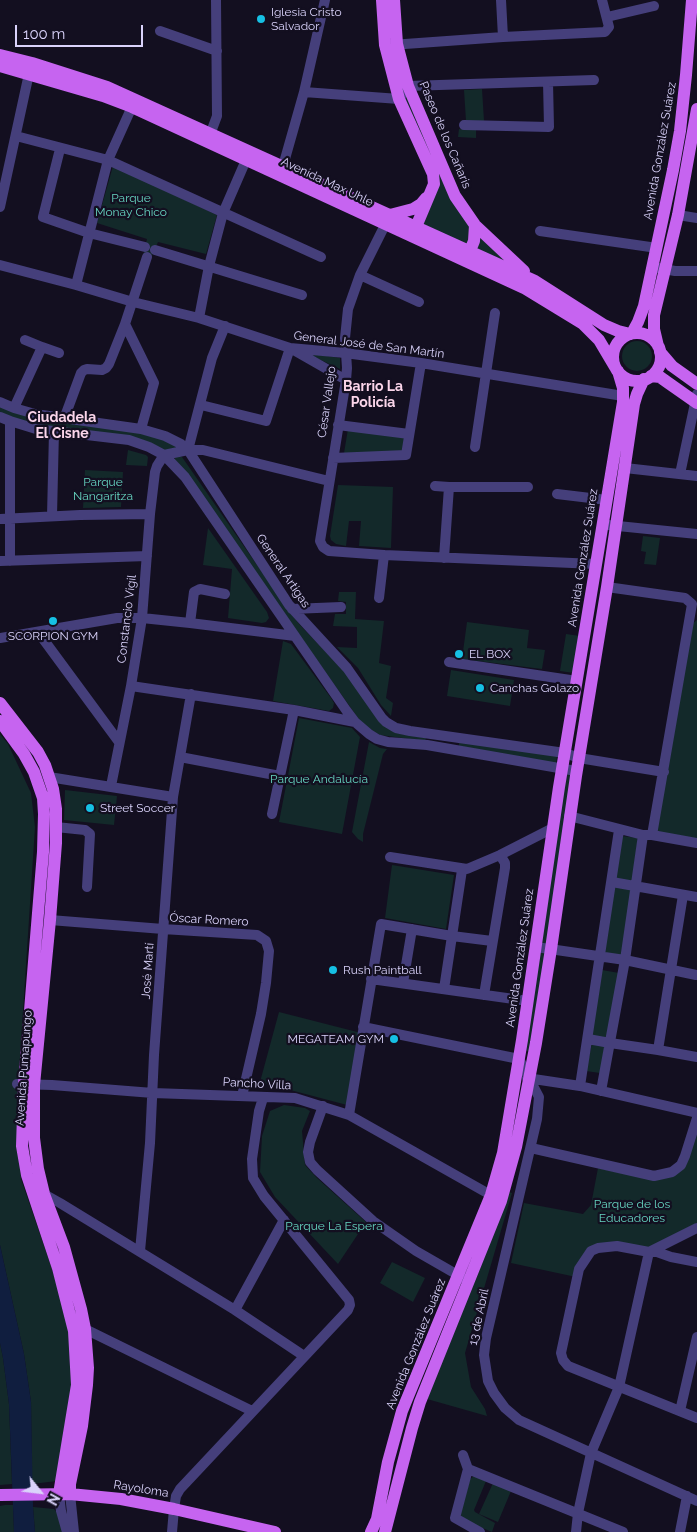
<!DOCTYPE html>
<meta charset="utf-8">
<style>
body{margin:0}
#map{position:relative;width:697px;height:1532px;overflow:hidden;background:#130f20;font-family:Raleway,sans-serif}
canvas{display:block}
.north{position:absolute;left:15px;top:1467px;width:50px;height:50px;-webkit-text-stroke:4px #130f20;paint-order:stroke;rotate:119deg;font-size:14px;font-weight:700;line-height:20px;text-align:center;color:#dad3fb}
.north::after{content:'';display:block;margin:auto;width:18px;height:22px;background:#dad3fb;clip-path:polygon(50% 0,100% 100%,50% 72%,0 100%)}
.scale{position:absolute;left:15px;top:25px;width:128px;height:22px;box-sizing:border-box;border:2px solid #dad3fb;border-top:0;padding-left:6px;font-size:15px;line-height:18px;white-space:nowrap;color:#dad3fb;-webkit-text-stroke:4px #130f20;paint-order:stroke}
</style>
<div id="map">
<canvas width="697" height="1532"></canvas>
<div class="north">N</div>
<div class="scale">100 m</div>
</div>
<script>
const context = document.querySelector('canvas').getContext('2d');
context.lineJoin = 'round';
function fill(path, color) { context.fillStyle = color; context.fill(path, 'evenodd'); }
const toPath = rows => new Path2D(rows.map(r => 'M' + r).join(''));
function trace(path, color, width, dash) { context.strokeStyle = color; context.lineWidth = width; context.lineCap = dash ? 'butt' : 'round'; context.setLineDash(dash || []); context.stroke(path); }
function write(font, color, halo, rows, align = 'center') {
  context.font = font + ' Raleway,sans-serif'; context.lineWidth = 4.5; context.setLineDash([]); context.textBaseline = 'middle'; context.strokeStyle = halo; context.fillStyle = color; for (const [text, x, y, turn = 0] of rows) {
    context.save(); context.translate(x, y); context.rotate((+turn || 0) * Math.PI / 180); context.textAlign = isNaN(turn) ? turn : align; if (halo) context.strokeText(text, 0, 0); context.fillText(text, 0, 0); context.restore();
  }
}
const green = toPath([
 [397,44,472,226,469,249,418,225,435,185,401,97],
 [482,89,484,121,466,121,464,90],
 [459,129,476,130,476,138,458,137],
 [113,166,217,215,206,254,158,242,151,258,143,256,147,239,97,223],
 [479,234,522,273,475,249],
 '622 356a15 15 0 1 1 30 0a15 15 0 1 1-30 0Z',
 [306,353,340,358,340,369],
 [0,402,14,408,141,429,188,450,158,451,85,434,0,417],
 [348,429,407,437,404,453,344,453],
 [128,450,146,455,148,457,147,466,126,465],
 [178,454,182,457,291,614,300,625,346,673,391,730,401,734,426,738,425,741,380,735,363,725,175,460,175,455],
 [85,470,123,472,121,507,83,508],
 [338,485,393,487,391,548,359,546,361,521,349,521,346,546,336,544,331,540,330,536],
 [208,528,267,612,269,618,266,622,262,623,228,618,232,569,203,565],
 [643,536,660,538,656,565,644,564,646,552,641,551],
 [339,592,356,592,355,619,384,621,379,663,391,666,386,698,393,703,391,716,381,705,358,668,337,647,357,648,357,627,333,626,335,614,346,614,346,602,338,601],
 [697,620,697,841,654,834,693,623],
 [467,622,529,630,527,648,545,650,542,669,462,659],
 [566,634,580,636,574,673,560,671],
 [283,641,291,644,331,698,334,703,333,708,329,711,273,701],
 [451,670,514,680,510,706,447,696],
 [299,718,352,728,360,737,342,834,279,822],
 [0,734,8,744,31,793,35,827,18,1088,21,1179,53,1272,68,1322,75,1380,57,1481,32,1484,31,1402,24,1354,0,1245],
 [459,741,557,756,556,764,459,746],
 [369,742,380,748,387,749,383,754,363,834,363,842,358,839,352,832],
 [562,773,576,776,534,1052,521,1050],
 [65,790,117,796,114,825,64,820],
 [622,836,638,838,632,882,615,879],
 [392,865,454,875,446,929,385,918],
 [613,885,634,889,623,958,603,955],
 [602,970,619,973,608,1039,591,1035],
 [279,1012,365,1034,347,1105,260,1082],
 [592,1043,605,1045,600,1073,586,1071],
 [284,1105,305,1108,310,1111,302,1131,305,1165,317,1178,366,1222,338,1264,275,1197,260,1172,262,1136,270,1111],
 [697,1132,697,1223,651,1248,598,1246,576,1277,511,1263,524,1203,583,1214,591,1205,598,1168,653,1180,674,1175],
 [508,1192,512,1193,465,1353,471,1387,485,1409,487,1416,427,1399],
 [392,1262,425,1278,413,1302,380,1283],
 [0,1343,3,1358,9,1404,12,1484,0,1485],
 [474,1476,486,1481,474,1510,475,1512,495,1523,492,1532,463,1520,461,1518,461,1512,470,1479],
 [493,1483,511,1491,498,1522,479,1514],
 [5,1505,13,1505,14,1532,0,1532,0,1506],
 [33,1507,54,1509,59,1515,63,1532,35,1532]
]);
const water = toPath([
 [0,1245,24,1354,31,1402,33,1507,35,1532,14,1532,9,1404,3,1358,0,1343]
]);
const minor = toPath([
 [501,0,503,37],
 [607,17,654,6],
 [160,31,217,51],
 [391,45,503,37,605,32,609,27,602,0],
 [304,92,399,99,408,86,594,80],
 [464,125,549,127,548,82],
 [16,136,108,160,321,257],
 [208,140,217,116,216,0],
 [60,149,43,217,89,233,145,247],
 [279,173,283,166,304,92,325,0],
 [0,207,30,69],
 [678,215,697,218],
 [389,217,360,275,348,309,345,338,347,368,346,380,320,541,323,547,329,551,384,555,596,564],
 [540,231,657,248],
 [155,250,302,295],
 [0,265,76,285,133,302,199,318,290,348,345,353,421,363,623,396],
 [658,268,675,271,697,271],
 [360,275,419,302],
 [76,285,108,160,135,100],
 [199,318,209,266,223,213,246,160],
 [42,347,59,353],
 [0,402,14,408,35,414,141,429,165,436,181,444,188,450,289,605,347,668,382,718,386,722,396,728,410,731,565,753,579,758,664,772],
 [201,405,266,421,290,348,346,380],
 [14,408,42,347,25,340],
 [0,417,10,421,36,429,129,440,149,447,164,455,185,477,346,710,355,722,369,734,377,739,388,742,427,745,576,771],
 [64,419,81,373,84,370,87,369,102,370,106,368,109,364,125,324],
 [10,421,10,561],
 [338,425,409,434],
 [141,429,154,383,125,324,147,257],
 [475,447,495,313],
 [188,450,212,358,225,326],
 [164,455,188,450,203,450,329,481],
 [333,458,406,455,421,363],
 [625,468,697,476],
 [680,474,697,394],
 [435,486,449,487],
 [557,494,607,500],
 [52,516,54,431],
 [0,519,80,515,150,514],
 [608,525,697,534],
 [444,558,449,487,528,487],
 [0,561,147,556],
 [607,587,685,598,692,604,652,835],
 [379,598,384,555],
 [292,609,341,607],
 [190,623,194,592,200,589,225,594],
 [38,632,119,742],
 [0,638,117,618,142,618,190,623,295,636],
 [449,662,577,681],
 [131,686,294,710,355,722],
 [180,757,280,776],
 [49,777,173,797],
 [111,786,131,686,142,618,150,514,155,472,157,466,164,455],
 [272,814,294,710],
 [569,816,643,835,652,835,697,843],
 [56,827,85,830,90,834,87,887],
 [390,857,467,869,500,855,553,828],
 [612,882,697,897],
 [50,920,163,929,257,935,266,941,269,951,266,983,261,1014,242,1096],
 [536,947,625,960,696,975],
 [371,979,528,1001],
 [403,983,412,929],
 [444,989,462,870],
 [484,995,505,868,505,863,500,855],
 [363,1027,519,1059,539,1097,537,1119,486,1338,484,1355,488,1381,494,1393,505,1408,519,1420,697,1501],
 [588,1039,610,1043,658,1050,697,1057],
 [658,1050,683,895],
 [527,1078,580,1086,697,1113],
 [17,1084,52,1085,153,1093,295,1098,349,1115,496,1198],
 [580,1086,619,830],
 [601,1091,625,960,643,835],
 [323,1106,310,1142,308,1152,310,1162,317,1170,373,1221,416,1251,463,1278],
 [349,1115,381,924,452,936,492,941],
 [531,1148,654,1176,672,1172,681,1165,685,1156,697,1118],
 [40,1196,44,1194,60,1203,235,1310,304,1356],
 [697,1228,649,1252,617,1246,598,1248,591,1251,579,1269,561,1353,563,1360,568,1366,697,1418],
 [140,1251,150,1143,154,1055,173,797,191,694],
 [235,1310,284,1220],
 [79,1330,85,1329,252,1411],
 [680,1411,697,1337],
 [463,1455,468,1469],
 [59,1494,61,1511,67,1532],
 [70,1494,74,1532],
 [172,1532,174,1509,176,1496,180,1489,348,1310,350,1305,349,1300,264,1196,253,1178,252,1159,259,1111,263,1098],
 [480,1532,455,1518,468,1469,623,1532],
 [576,1532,578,1513,591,1453,619,1387,649,1252,657,1252,671,1257,697,1262],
 [680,1532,687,1496]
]);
const major = toPath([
 [382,0,385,45,399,99,433,174,434,184,413,234],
 [394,0,397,44,408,86,455,196,475,225,524,271],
 [0,55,32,63,107,87,535,281,604,325,618,331,630,334],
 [0,66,103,96,132,107,524,288,583,324,599,340,615,367],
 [390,215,413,209,421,204,426,198],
 [467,258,474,241,475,225],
 [632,333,638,322,644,306,673,170,680,131,686,75,692,0],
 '613 357a24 24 0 1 1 48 0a24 24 0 1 1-48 0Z',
 [658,346,654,329,654,315,678,215,697,109],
 [660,352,672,366,697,384],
 [651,376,660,377,667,382,697,403],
 [0,703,38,752,45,765,53,789,56,809,56,843,50,920,34,1085,34,1138,38,1169,44,1194,64,1247,81,1309,85,1329,88,1368,87,1385,82,1426,70,1484,70,1494],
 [0,721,24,754,34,772,43,798,44,814,43,852,24,1084,22,1146,27,1175,58,1268,74,1331,77,1385,59,1494],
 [0,1495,70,1494,121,1499,174,1509,275,1532],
 [371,1532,377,1519,388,1462,402,1411,491,1195,503,1153,522,1040,559,787,623,402,623,388,618,371],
 [385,1532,412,1428,420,1402,501,1201,516,1147,536,1043,551,949,576,776,607,587,634,404,637,394,644,379]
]);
const markers = [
 [261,19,5,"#16c0e4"],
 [53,621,5,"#16c0e4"],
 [459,654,5,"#16c0e4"],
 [480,688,5,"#16c0e4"],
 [90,808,5,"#16c0e4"],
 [333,970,5,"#16c0e4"],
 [394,1039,5,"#16c0e4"]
];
const poiNames = [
 ["Iglesia Cristo",271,12],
 ["Salvador",271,26],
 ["SCORPION GYM",53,636,"center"],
 ["EL BOX",469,654],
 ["Canchas Golazo",490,688],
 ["Street Soccer",100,808],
 ["Rush Paintball",343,970],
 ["MEGATEAM GYM",384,1039,"right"]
];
const streetNames = [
 ["Paseo de los Cañaris",445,135,67],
 ["Avenida González Suárez",660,151,-80],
 ["Avenida Max Uhle",327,182,25],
 ["General José de San Martín",369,345,7],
 ["César Vallejo",327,402,-82],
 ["Avenida González Suárez",583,558,-81],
 ["General Artigas",283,571,56],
 ["Constancio Vigil",127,619,-83],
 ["Óscar Romero",209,920,3],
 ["Avenida González Suárez",520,958,-82],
 ["José Martí",148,971,-86],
 ["Avenida Pumapungo",24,1068,-86],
 ["Pancho Villa",257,1084,3],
 ["13 de Abril",479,1317,-78],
 ["Avenida González Suárez",416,1344,-68],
 ["Rayoloma",141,1489,9]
];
const parkNames = [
 ["Parque",131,198],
 ["Monay Chico",131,212],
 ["Parque",103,482],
 ["Nangaritza",103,496],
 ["Parque Andalucía",319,779],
 ["Parque de los",632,1204],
 ["Educadores",632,1218],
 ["Parque La Espera",334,1226]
];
const neighbourhoodNames = [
 ["Barrio La",373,387],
 ["Policía",373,403],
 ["Ciudadela",62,418],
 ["El Cisne",62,434]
];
fill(green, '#13292a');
fill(water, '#101e3f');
trace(minor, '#453f7b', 10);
trace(major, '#c664f0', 12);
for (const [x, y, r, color] of markers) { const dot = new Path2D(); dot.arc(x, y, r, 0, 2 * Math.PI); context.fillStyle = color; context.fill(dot); trace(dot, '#130f20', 2); }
write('12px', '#dad3fb', '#130f20', poiNames, 'left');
write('12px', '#dad3fb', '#130f20', streetNames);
write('12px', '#66d4c0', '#130f20', parkNames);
write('bold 14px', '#fbd5ea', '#130f20', neighbourhoodNames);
</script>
